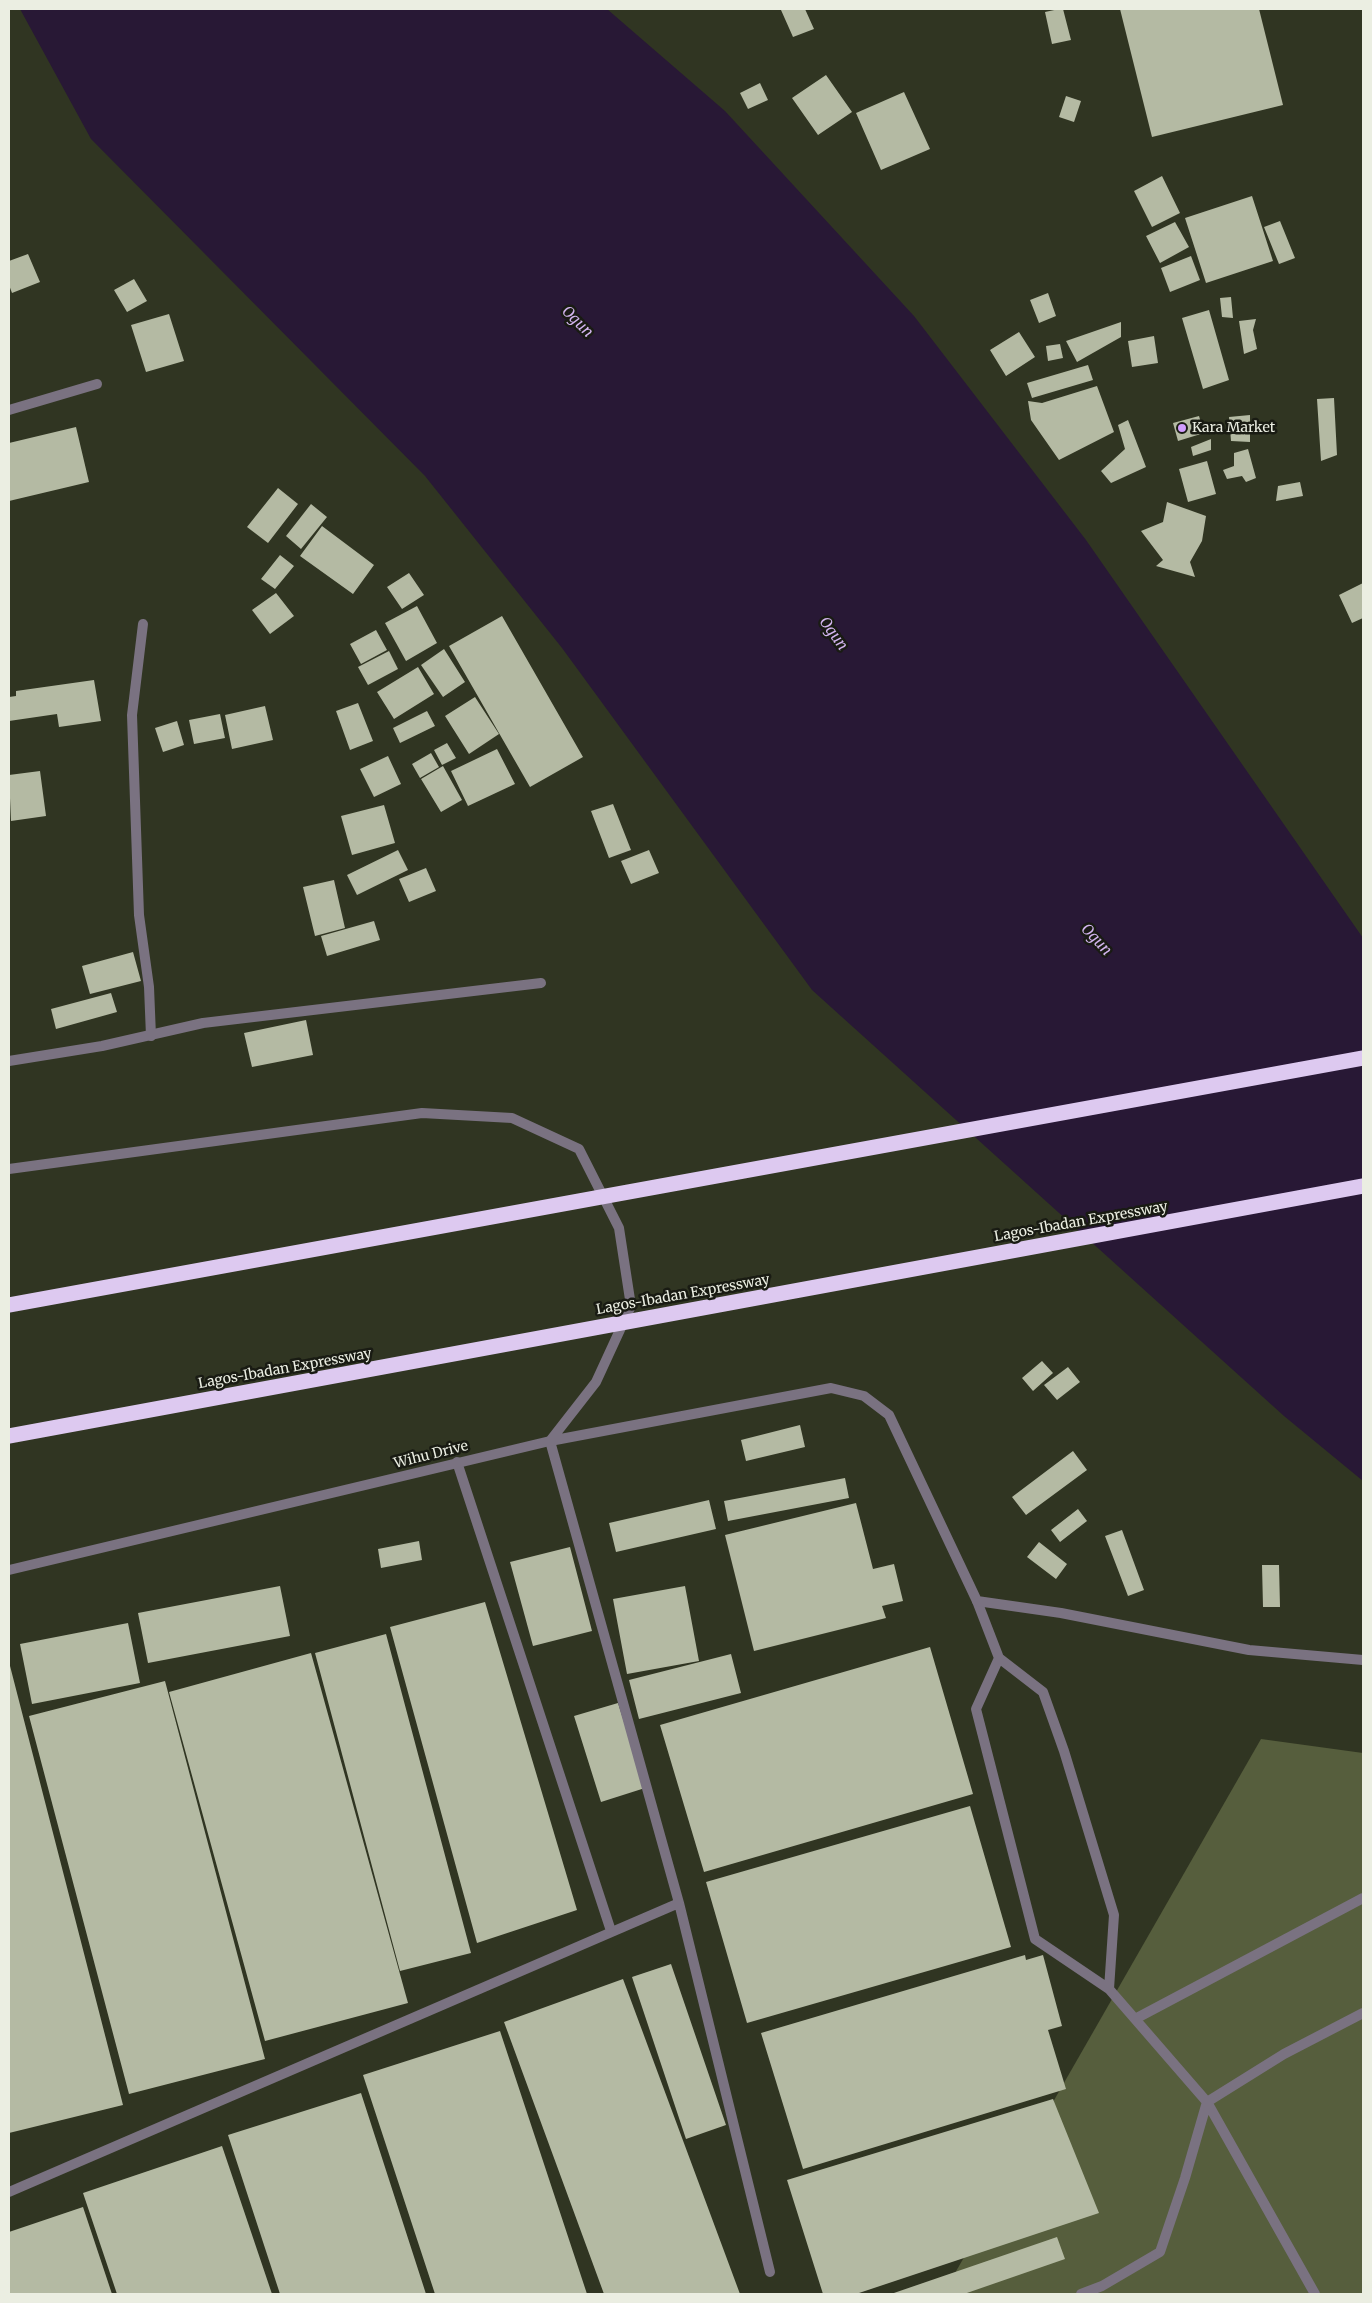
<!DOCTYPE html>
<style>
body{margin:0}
#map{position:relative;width:1372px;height:2303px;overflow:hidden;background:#303522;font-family:Merriweather,serif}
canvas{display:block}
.frame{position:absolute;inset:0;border:10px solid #ebeee2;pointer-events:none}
</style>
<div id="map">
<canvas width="1372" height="2303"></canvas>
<div class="frame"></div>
</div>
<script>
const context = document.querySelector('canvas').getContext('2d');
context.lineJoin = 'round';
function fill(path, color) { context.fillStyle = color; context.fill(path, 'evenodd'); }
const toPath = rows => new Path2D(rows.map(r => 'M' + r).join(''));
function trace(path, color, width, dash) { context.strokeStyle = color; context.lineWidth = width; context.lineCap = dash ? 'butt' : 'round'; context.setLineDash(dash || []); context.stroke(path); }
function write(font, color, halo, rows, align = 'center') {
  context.font = font + ' Merriweather,serif'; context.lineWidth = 5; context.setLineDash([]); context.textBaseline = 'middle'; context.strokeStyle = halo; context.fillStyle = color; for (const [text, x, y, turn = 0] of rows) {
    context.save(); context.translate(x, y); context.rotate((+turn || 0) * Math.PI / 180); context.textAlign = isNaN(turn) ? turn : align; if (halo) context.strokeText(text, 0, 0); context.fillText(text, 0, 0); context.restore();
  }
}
const green = toPath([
 [1261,1739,1363,1753,1363,2294,943,2294]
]);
const water = toPath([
 [20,9,607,9,725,111,914,316,1086,540,1363,938,1363,1481,1284,1416,812,990,562,648,425,476,91,139]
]);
const building = toPath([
 [784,9,805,9,814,29,793,37,781,10],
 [1059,9,1063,9,1071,40,1052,44,1045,12],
 [1120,9,1259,9,1283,105,1152,137],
 [826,75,852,112,818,135,792,98],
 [760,83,768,100,748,109,740,93],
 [904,92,930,149,881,170,856,113],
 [1066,96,1081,101,1074,122,1059,117],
 [1162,176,1180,213,1152,227,1134,191],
 [1252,196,1273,261,1206,283,1185,218],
 [1280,221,1295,258,1279,264,1264,227],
 [1175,222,1189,247,1160,263,1146,236],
 [28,254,40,282,12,293,9,285,9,261],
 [1191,256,1200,280,1170,292,1161,268],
 [134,279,147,301,127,312,114,290],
 [1048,293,1056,316,1039,323,1030,300],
 [1231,297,1233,318,1222,317,1220,298],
 [1209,310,1229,380,1203,389,1182,318],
 [169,314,184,361,146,372,131,325],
 [1256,319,1253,330,1257,349,1244,354,1239,321],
 [1121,322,1121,337,1077,362,1066,341],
 [1019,332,1035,357,1006,376,990,350],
 [1154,336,1158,363,1132,367,1128,341],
 [1060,344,1063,358,1048,361,1046,346],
 [1088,365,1093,380,1032,398,1027,383],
 [1097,386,1114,432,1059,460,1031,420,1028,401,1042,403],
 [1334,398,1337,455,1321,461,1317,399],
 [1250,415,1250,442,1231,441,1229,417],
 [1199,416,1204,433,1178,441,1173,423],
 [1128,420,1146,467,1111,483,1101,471,1125,449,1118,425],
 [76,427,89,482,9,501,9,443],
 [1211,439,1211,450,1193,456,1191,447],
 [1248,449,1256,478,1246,482,1242,476,1227,479,1223,470,1234,466,1234,453],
 [1207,461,1216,494,1188,502,1179,469],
 [1300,482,1303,496,1276,501,1278,486],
 [278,488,298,504,268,543,247,527],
 [1167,502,1206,516,1202,541,1190,562,1195,577,1156,566,1163,560,1141,531,1163,522],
 [311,504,327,517,301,549,286,536],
 [322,526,374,565,353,594,300,556],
 [280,555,294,566,275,589,261,579],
 [409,573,424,595,402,609,387,587],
 [1363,583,1363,618,1352,623,1339,595],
 [276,593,294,616,270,634,252,610],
 [417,606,437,643,406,661,385,623],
 [502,616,583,757,530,787,449,646],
 [376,630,387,650,361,664,350,644],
 [444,649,465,682,443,697,421,665],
 [389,651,398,669,368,685,358,667],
 [418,667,434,694,394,719,377,692],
 [94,680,101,721,59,727,57,714,9,721,9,697,16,696,16,691],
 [475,697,499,734,469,754,445,716],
 [358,703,373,741,350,750,336,711],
 [265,706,273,740,232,749,225,715],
 [427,711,435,726,400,743,393,728],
 [220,714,225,738,194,744,189,720],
 [177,721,184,745,163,752,155,728],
 [447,743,456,758,442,765,434,750],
 [497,749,515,784,468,806,451,771],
 [431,753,439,767,420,778,412,764],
 [388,756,401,784,374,797,360,769],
 [443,766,462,800,441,812,421,779],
 [40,771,46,816,11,821,9,775],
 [613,804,631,850,609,858,591,811],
 [384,805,395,843,352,855,341,816],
 [398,850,408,870,357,895,347,875],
 [649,850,659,873,631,884,621,861],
 [426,868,436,891,409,902,399,879],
 [334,880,345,928,315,936,303,887],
 [374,921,380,940,327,956,321,936],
 [133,952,141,981,90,994,82,966],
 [111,993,117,1012,56,1029,51,1009],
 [306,1020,313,1055,252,1067,244,1033],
 [1042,1361,1053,1373,1033,1391,1022,1378],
 [1068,1367,1080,1382,1057,1400,1044,1385],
 [800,1425,805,1447,746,1461,741,1440],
 [1073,1451,1087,1470,1026,1515,1012,1497],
 [845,1478,849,1498,728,1521,724,1501],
 [709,1500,716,1529,616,1552,609,1523],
 [856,1503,873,1569,894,1564,903,1601,882,1606,886,1618,754,1651,725,1535],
 [1078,1509,1087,1521,1060,1542,1051,1530],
 [1122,1530,1144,1590,1128,1596,1105,1536],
 [419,1541,422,1560,381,1568,378,1549],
 [1039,1542,1067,1564,1056,1579,1027,1557],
 [570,1547,592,1631,533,1646,510,1562],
 [1262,1565,1279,1565,1280,1607,1263,1607],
 [280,1586,290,1636,148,1663,138,1613],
 [685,1586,699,1661,627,1674,613,1599],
 [485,1602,577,1910,477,1943,390,1627],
 [128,1623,140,1683,32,1704,20,1644],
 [386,1634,471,1953,400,1971,315,1653],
 [930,1647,973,1794,704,1872,660,1725],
 [311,1653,408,2003,265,2041,169,1692],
 [731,1654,741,1693,639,1719,629,1680],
 [9,1662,123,2105,9,2133],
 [165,1681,265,2059,129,2094,29,1716],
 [618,1703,645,1788,601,1802,574,1716],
 [970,1806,1011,1947,747,2023,706,1882],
 [1025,1955,1026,1960,1043,1955,1062,2026,1048,2030,1066,2089,803,2169,761,2033],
 [671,1964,726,2125,686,2139,632,1977],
 [623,1979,740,2294,604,2294,504,2022],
 [500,2031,587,2294,435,2294,363,2075],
 [361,2093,426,2294,280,2294,228,2135],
 [1053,2099,1099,2213,856,2294,823,2294,787,2180],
 [222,2146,272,2294,117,2294,83,2193],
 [83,2207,112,2294,9,2294,9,2232],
 [1057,2237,1065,2259,964,2294,891,2294]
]);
const service = toPath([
 [9,410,97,384],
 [143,624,132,715,139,915,149,987,151,1036],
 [550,1441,679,1903,770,2272],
 [457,1462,611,1931],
 [977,1601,999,1658,1043,1692,1064,1751,1114,1915,1109,1989,1035,1939,976,1709,999,1658],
 [1109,1989,1207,2102,1284,2054,1363,2013],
 [1135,2019,1363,1898],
 [1207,2102,1315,2294],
 [9,2192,679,1903],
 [1081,2294,1102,2286,1160,2252,1185,2178,1207,2102]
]);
const minor = toPath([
 [9,1061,102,1046,203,1023,541,983],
 [9,1169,422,1113,512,1118,579,1149,619,1228,631,1306,596,1382,550,1441],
 [9,1570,550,1441,831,1388,864,1396,889,1415,977,1601,1061,1613,1249,1650,1363,1660]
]);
const motorwayBridge = toPath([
 [9,1305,1363,1058],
 [9,1436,1363,1186]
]);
const markers = [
 [1182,428,5,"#d19dfe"]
];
const poiNames = [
 ["Kara Market",1192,428]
];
const streetNames = [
 ["Lagos-Ibadan Expressway",1081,1222,-10],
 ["Lagos-Ibadan Expressway",683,1295,-10],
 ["Lagos-Ibadan Expressway",285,1369,-10],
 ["Wihu Drive",431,1455,-14]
];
const waterNames = [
 ["Ogun",577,322,45],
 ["Ogun",833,634,54],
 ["Ogun",1096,940,47]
];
fill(green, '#565e3d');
fill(water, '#281835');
fill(building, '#b4baa3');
trace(service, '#7a7281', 10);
trace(minor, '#7a7281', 10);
trace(motorwayBridge, '#ddc9f0', 15);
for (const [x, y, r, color] of markers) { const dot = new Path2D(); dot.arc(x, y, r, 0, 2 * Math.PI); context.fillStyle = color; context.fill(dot); trace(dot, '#191b13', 2); }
write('14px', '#ebeee2', '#191b13', poiNames, 'left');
write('14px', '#ebeee2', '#191b13', streetNames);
write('italic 15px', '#d2b4ee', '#191b13', waterNames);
</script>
